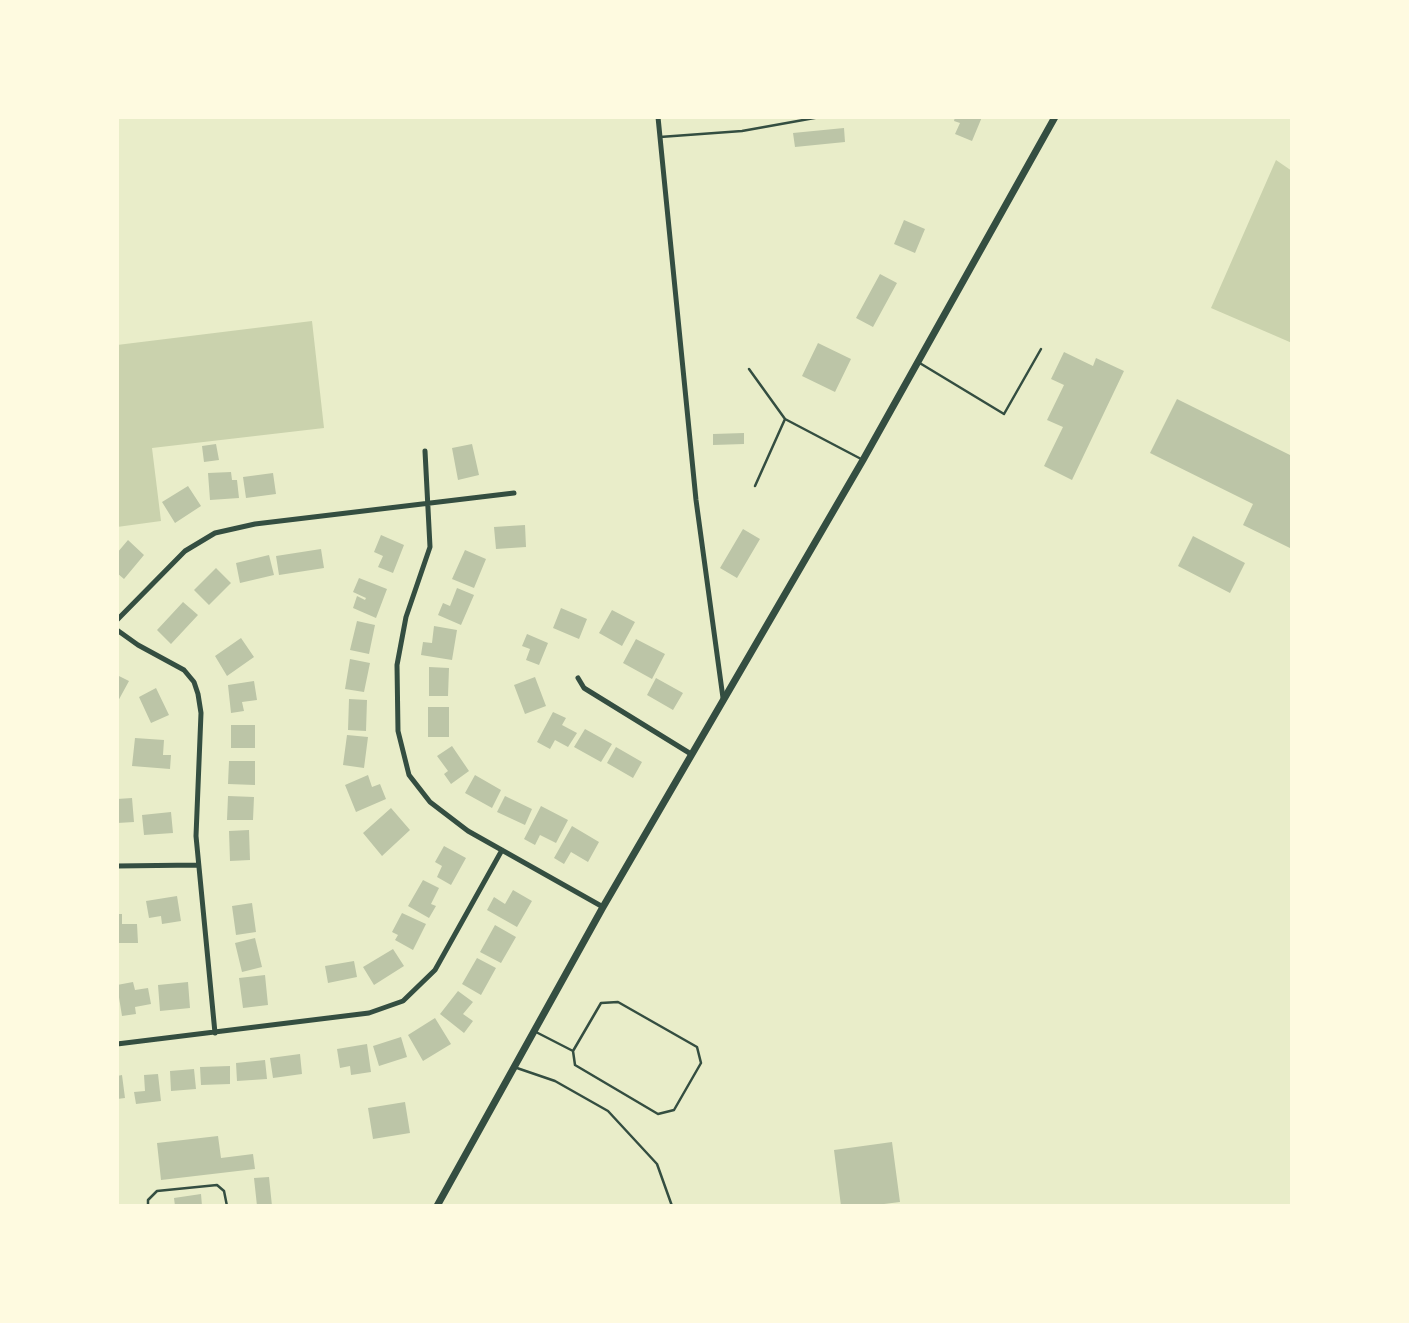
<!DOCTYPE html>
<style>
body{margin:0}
#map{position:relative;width:1409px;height:1323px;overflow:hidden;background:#e9edc9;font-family:"Varela Round",sans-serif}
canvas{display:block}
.frame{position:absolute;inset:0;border:119px solid #fefae0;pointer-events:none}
</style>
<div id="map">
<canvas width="1409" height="1323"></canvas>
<div class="frame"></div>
</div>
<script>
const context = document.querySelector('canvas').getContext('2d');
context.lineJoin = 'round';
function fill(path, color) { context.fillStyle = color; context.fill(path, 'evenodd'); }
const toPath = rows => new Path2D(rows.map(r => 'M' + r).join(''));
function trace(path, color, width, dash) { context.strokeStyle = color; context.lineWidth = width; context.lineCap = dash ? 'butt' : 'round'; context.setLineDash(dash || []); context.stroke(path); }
const green = toPath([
 [1276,160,1292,171,1292,343,1211,308],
 [312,321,324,428,152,448,161,521,117,527,117,345]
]);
const building = toPath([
 [955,117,982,117,972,141,955,134,960,123,954,121],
 [844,128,845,142,795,147,793,133],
 [904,220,925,229,915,253,894,244],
 [880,274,897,283,873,327,856,318],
 [818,343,851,359,835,392,802,376],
 [1064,352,1093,366,1096,358,1124,371,1072,480,1044,466,1063,427,1047,420,1064,385,1051,379],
 [1177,399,1292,456,1292,549,1243,525,1253,504,1150,453],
 [744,433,744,444,713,445,713,434],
 [216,444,219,460,204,462,202,446],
 [472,444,479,475,458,480,452,448],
 [231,472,232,480,237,480,239,498,210,500,208,473],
 [273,473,276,494,246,498,243,477],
 [188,486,201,506,175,523,162,502],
 [525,525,526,547,496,549,494,527],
 [743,529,760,539,737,578,720,568],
 [381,535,404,545,393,573,378,567,383,556,374,552],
 [1193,536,1245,563,1230,593,1178,566],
 [128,540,144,555,124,579,117,573,117,553],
 [321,549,324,568,279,575,276,556],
 [465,550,486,559,474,588,452,579],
 [269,555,274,575,240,583,236,563],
 [216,568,231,583,209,605,194,590],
 [359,578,387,589,376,618,353,608,357,596,365,600,366,598,353,592],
 [457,588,474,595,461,625,438,615,443,603,450,606],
 [183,602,198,615,171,644,157,630],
 [561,608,587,619,579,639,553,628],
 [612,610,635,622,622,646,599,633],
 [357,621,375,625,369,654,350,650],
 [434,626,457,630,452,660,421,655,423,642,432,643],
 [527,634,548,643,539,665,526,660,530,649,522,646],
 [241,638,254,657,227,676,215,656],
 [636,639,665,654,652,679,623,663],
 [350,659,370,663,364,692,345,689],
 [429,667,449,668,448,696,429,696],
 [117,675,129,681,117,703],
 [535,677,546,706,525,714,514,685],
 [656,678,683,693,673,710,647,695],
 [254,681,257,700,242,702,244,711,231,713,228,685],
 [156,688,169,715,151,723,139,697],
 [349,699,367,700,366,731,348,730],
 [428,707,449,707,449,737,428,737],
 [553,712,566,718,562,725,577,733,568,747,555,740,550,749,537,742],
 [231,725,255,725,255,748,231,748],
 [585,729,612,744,601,762,574,747],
 [347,735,368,737,364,768,343,765],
 [135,738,164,740,163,755,171,755,170,769,132,766],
 [452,746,469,771,451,784,444,774,448,771,437,756],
 [616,747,642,762,633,778,607,763],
 [229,761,255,761,255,785,228,784],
 [368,775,372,787,380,784,386,799,356,812,345,785],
 [475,775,501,790,492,808,465,793],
 [228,796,254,797,253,820,227,820],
 [505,796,532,809,525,825,497,812],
 [132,798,134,822,117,823,117,799],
 [541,806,568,820,556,843,540,835,535,845,524,839],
 [391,808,410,830,382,856,363,833],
 [171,812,173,833,144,835,142,815],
 [572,826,599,842,588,862,571,852,564,864,554,858],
 [249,830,250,860,230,861,229,831],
 [444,846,466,858,451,885,437,877,442,866,435,862],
 [423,880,439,888,431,904,436,906,429,918,408,906],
 [513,890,532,901,517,927,487,910,494,897,505,904],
 [177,896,181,921,162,924,161,916,149,918,146,901],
 [252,903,256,932,236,935,232,906],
 [402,913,426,924,413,950,395,940,398,935,392,932],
 [117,914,122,914,122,924,137,924,138,943,117,943],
 [495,925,516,937,501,963,480,952],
 [255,938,262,967,242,972,235,943],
 [393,949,404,966,374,985,363,967],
 [477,958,496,968,481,995,462,984],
 [354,961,357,977,328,983,325,966],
 [265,975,268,1005,243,1008,239,978],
 [133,982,135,990,148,988,151,1004,135,1007,136,1014,122,1016,117,985],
 [188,982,190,1008,160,1011,158,985],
 [458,991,473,1002,463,1014,473,1021,464,1033,440,1014],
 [435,1018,451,1044,423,1061,408,1035],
 [401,1037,407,1057,379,1066,373,1046],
 [367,1044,371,1072,351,1075,350,1066,340,1068,337,1049],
 [300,1054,302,1074,273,1078,270,1058],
 [265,1060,267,1079,237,1081,236,1063],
 [230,1066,230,1084,201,1085,200,1067],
 [194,1069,196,1089,171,1091,170,1071],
 [158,1074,161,1101,136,1104,134,1092,145,1091,144,1075],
 [122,1075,125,1098,117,1099,117,1076],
 [405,1102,410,1133,373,1139,368,1108],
 [218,1136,221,1158,253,1154,255,1169,161,1180,157,1143],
 [892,1142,900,1202,868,1206,841,1206,834,1150],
 [269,1177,272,1206,257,1206,254,1178],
 [201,1194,202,1206,175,1206,174,1198]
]);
const service = toPath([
 [660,137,742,131,820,117],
 [918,362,1004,414,1041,349],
 [749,369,785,419,863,460],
 [755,486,785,419],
 [534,1031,573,1051,575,1065,658,1114,674,1110,701,1063,697,1047,618,1002,601,1003,573,1051],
 [514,1067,555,1081,608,1111,657,1164,672,1206],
 [148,1206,148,1200,157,1191,217,1185,224,1191,227,1206]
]);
const minor = toPath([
 [658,117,696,500,723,698],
 [425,451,430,547,406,617,397,665,398,731,409,775,430,802,468,831,603,907],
 [117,620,185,551,215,533,255,524,514,493],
 [117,630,138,645,184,670,194,682,198,694,201,713,196,836,215,1033],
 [578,678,584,688,691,754],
 [117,866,197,865],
 [117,1044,369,1013,403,1001,435,970,502,850]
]);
const tertiary = toPath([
 [437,1206,603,907,863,460,1055,117]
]);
fill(green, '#cad2ad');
fill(building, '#bcc5a7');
trace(service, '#344e41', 2.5);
trace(minor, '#344e41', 5);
trace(tertiary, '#344e41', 7);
</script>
